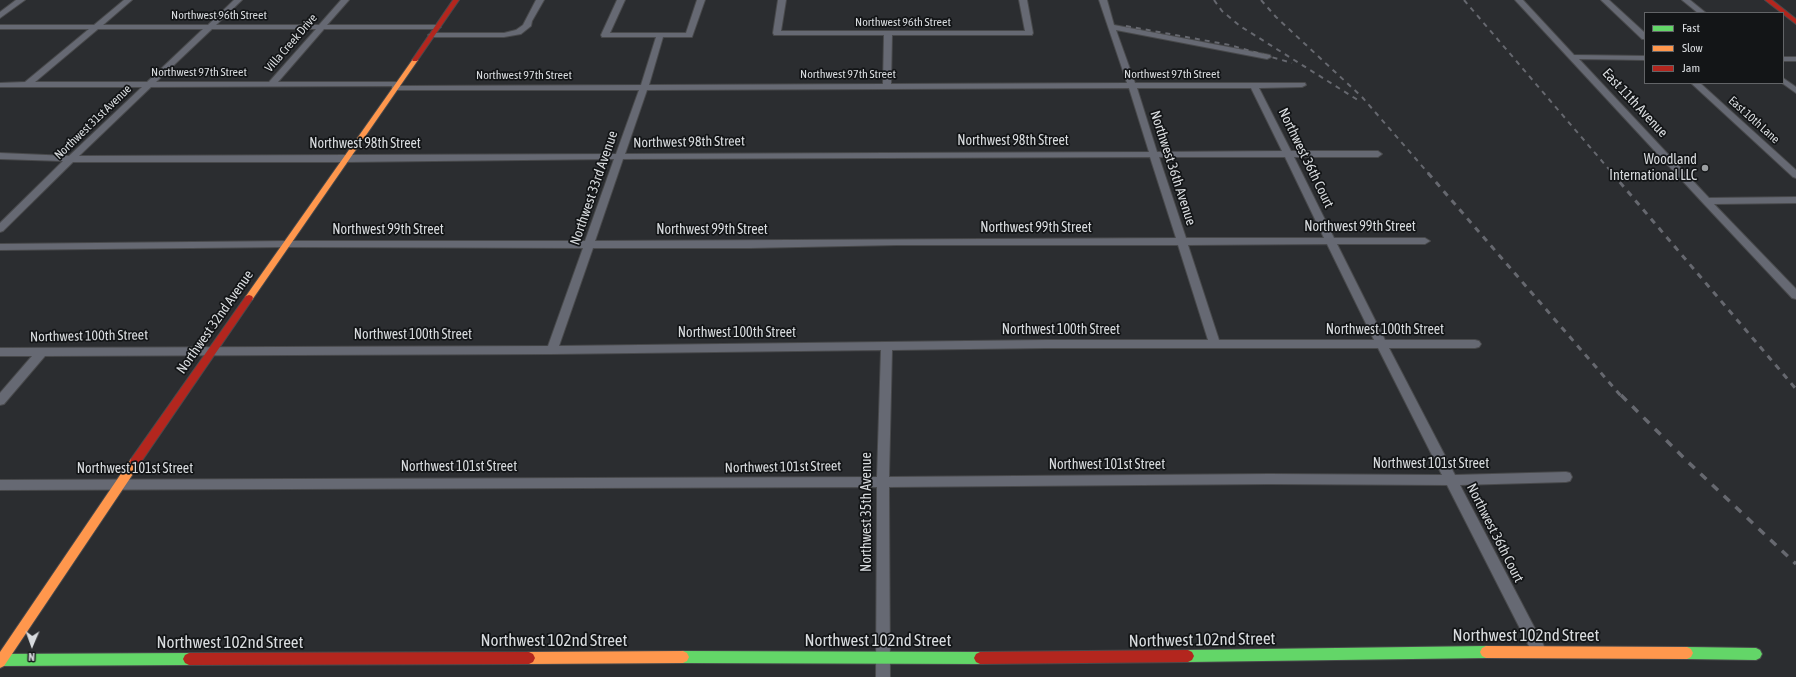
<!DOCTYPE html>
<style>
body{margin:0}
#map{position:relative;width:1796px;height:677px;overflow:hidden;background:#2b2d30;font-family:"Asap Condensed",sans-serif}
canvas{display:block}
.legend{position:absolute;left:1644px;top:12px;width:140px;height:72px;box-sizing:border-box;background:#131517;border:1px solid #626467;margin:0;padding:5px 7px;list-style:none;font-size:12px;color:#d8dbde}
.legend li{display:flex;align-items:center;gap:8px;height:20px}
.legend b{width:20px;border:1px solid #626467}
.north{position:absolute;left:12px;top:625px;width:40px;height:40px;-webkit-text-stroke:3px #131517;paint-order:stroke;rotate:182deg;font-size:11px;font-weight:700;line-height:16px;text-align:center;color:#d8dbde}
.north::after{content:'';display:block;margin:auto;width:14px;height:18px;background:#d8dbde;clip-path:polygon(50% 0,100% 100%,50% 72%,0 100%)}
</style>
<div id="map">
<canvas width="1796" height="677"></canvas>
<ul class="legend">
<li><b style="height:5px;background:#63d668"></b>Fast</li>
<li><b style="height:5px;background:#ff974d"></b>Slow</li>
<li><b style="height:5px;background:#b3261e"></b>Jam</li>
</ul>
<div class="north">N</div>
</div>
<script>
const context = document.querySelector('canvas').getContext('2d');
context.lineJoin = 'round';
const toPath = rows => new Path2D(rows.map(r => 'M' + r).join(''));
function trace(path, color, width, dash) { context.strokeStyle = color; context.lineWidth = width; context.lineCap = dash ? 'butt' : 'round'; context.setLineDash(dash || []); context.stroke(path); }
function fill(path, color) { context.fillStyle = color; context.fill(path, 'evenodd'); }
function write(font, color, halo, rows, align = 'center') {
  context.font = font + ' "Asap Condensed",sans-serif'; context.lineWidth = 3.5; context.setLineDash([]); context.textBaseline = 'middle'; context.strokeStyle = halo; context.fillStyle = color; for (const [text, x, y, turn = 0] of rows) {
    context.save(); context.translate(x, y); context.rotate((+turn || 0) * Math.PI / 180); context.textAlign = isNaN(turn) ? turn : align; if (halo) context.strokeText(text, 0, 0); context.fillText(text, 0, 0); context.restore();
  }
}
const street = toPath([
 [16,0,25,0,0,18,0,12,16,0],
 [124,0,132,0,103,25,208,25,234,0,242,0,216,25,319,25,341,0,349,0,327,25,437,25,441,27,437,29,324,29,278,82,400,82,400,86,641,85,656,37,602,37,601,35,617,0,625,0,610,33,686,33,697,0,705,0,692,37,663,37,649,85,883,84,884,35,774,35,773,33,778,0,786,0,781,31,1025,31,1019,0,1027,0,1033,33,1032,35,892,35,891,84,1127,83,1099,0,1107,0,1114,25,1270,55,1271,57,1267,59,1116,30,1135,83,1305,83,1306,85,1302,87,1259,88,1291,151,1378,151,1382,154,1378,157,1294,157,1334,238,1425,238,1430,241,1425,244,1337,244,1385,340,1475,340,1479,341,1481,344,1479,347,1475,348,1389,348,1455,475,1566,472,1570,473,1572,477,1570,481,1566,482,1460,485,1544,646,1546,651,1544,656,1539,658,1534,656,1447,485,1269,484,889,487,890,677,876,677,877,487,0,490,0,480,877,477,881,350,552,354,45,356,4,404,0,405,0,393,32,356,0,356,0,348,548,346,583,248,287,247,0,250,0,244,287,241,585,241,614,159,346,162,73,162,3,231,0,232,0,223,63,161,0,159,0,153,69,156,142,87,0,87,0,83,25,82,89,29,0,29,0,25,94,25,124,0],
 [98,29,203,29,147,82,35,82,98,29],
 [212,29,316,29,269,82,156,82,212,29],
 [392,86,392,90,639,90,616,154,79,156,151,87,392,86],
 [1129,88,1149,152,625,154,647,90,1129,88],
 [1137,88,1251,88,1282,151,1157,152,1137,88],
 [1150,157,1176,238,595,241,623,159,1150,157],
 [1159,157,1285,157,1324,238,1186,238,1159,157],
 [1327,244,1374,340,1219,340,1188,245,1327,244],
 [897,245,1178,245,1208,340,1047,340,559,346,593,248,750,248,897,245],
 [1047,348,1378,348,1442,475,1269,474,889,477,892,350,1047,348],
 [536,0,544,0,532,21,531,26,521,34,504,37,432,37,428,35,432,33,504,33,516,30,523,25,536,0],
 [1515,0,1523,0,1574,55,1645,56,1645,60,1579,59,1709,198,1796,197,1796,203,1714,204,1796,289,1796,299,1792,298,1703,203,1515,0],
 [1601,0,1609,0,1645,33,1645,39,1642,39,1601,0],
 [1682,0,1690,0,1706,13,1698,13,1682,0],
 [1783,57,1796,57,1796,61,1783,61,1783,57],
 [1783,78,1796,87,1796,93,1782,83,1783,83,1783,78],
 [1691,83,1700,83,1796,170,1796,178,1793,177,1691,83]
]);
const fast = toPath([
 [1486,646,1490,648,1492,652,1490,656,1486,658,1188,662,1184,660,1182,656,1184,652,1188,650,1486,646],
 [1687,647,1756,648,1760,650,1762,654,1760,658,1756,660,1687,659,1683,657,1681,653,1683,649,1687,647],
 [683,651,980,652,984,654,986,658,984,662,980,664,683,663,679,661,677,657,679,653,683,651],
 [189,653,193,655,195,659,193,663,189,665,0,666,0,654,189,653]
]);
const slow = toPath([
 [415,58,418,60,252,300,246,300,245,298,246,296,413,59,415,58],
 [135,458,139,459,140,462,139,465,4,666,0,668,0,652,131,459,135,458],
 [1486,646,1687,647,1691,649,1693,653,1691,657,1687,659,1486,658,1482,656,1480,652,1482,648,1486,646],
 [683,651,687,653,689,657,687,661,683,663,529,664,525,662,523,658,525,654,529,652,683,651]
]);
const jam = toPath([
 [453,0,459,0,417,61,413,61,412,60,453,0],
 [1765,0,1772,0,1796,19,1796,24,1765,0],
 [249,295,252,296,253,298,252,300,139,465,135,466,131,465,130,462,131,459,246,296,249,295],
 [1188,650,1192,652,1194,656,1192,660,1188,662,980,664,976,662,974,658,976,654,980,652,1188,650],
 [529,652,533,654,535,658,533,662,529,664,189,665,185,663,183,659,185,655,189,653,529,652]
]);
const railFar2 = toPath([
 [1214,0,1222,11,1240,26,1361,102],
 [1261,0,1276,17,1362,97,1429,174],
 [1464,0,1613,174],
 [1126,26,1230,45,1292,63]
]);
const railFar1 = toPath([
 [1428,173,1621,396],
 [1612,173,1796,389]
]);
const rail = toPath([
 [1621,395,1688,462,1796,564]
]);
const markers = [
 [1705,168,4,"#9b9ea1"]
];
const farStreetnames = [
 ["Northwest 96th Street",219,15],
 ["Northwest 96th Street",903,22],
 ["Villa Creek Drive",291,43,-49],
 ["Northwest 97th Street",199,72],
 ["Northwest 97th Street",848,74],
 ["Northwest 97th Street",1172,74],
 ["Northwest 97th Street",524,75],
 ["East 10th Lane",1754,120,42],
 ["Northwest 31st Avenue",93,122,-44]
];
const streetNames = [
 ["East 11th Avenue",1635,103,47],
 ["Northwest 98th Street",1013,141],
 ["Northwest 98th Street",689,142,-1],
 ["Northwest 98th Street",365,144],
 ["Northwest 36th Court",1306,158,64],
 ["Northwest 36th Avenue",1173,168,72],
 ["Northwest 33rd Avenue",594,188,-71],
 ["Northwest 99th Street",1360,227],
 ["Northwest 99th Street",1036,228],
 ["Northwest 99th Street",388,230],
 ["Northwest 99th Street",712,230],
 ["Northwest 32nd Avenue",215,322,-55],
 ["Northwest 100th Street",1061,330],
 ["Northwest 100th Street",1385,330],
 ["Northwest 100th Street",737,333],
 ["Northwest 100th Street",413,335],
 ["Northwest 100th Street",89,336,-1],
 ["Northwest 101st Street",1431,464],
 ["Northwest 101st Street",1107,465],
 ["Northwest 101st Street",459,467],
 ["Northwest 101st Street",783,467,-1],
 ["Northwest 101st Street",135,469],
 ["Northwest 35th Avenue",867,512,-90],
 ["Northwest 36th Court",1495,533,63]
];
const poiNames = [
 ["Woodland",1697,160],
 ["International LLC",1697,176]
];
const nearStreetnames = [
 ["Northwest 102nd Street",1526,636],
 ["Northwest 102nd Street",1202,640,-1],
 ["Northwest 102nd Street",554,641],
 ["Northwest 102nd Street",878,641],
 ["Northwest 102nd Street",230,643]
];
trace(street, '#48494b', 2);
trace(fast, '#48494b', 2);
trace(slow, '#48494b', 2);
trace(jam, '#48494b', 2);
fill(street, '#666973');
fill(fast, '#63d668');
fill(slow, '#ff974d');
fill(jam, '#b3261e');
trace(railFar2, '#66686f', 2, [5, 5]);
trace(railFar1, '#66686f', 3, [6, 6]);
trace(rail, '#66686f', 3.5, [8, 8]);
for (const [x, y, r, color] of markers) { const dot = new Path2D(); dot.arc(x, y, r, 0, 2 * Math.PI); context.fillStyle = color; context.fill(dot); trace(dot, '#131517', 1.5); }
write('12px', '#d8dbde', '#131517', farStreetnames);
write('14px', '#d8dbde', '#131517', streetNames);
write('14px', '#d8dbde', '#131517', poiNames, 'right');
write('17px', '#d8dbde', '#131517', nearStreetnames);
</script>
